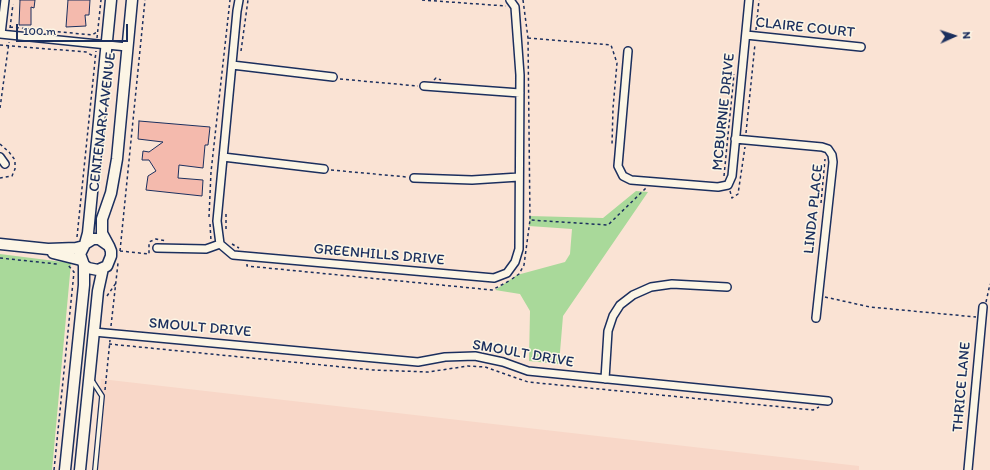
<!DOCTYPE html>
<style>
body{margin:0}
#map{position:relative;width:990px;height:470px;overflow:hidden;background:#fae3d4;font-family:Itim,sans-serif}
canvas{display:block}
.north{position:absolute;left:934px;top:16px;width:40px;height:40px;-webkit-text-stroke:3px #fcf5e5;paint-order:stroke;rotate:87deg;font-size:11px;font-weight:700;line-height:16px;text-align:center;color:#1b2f5e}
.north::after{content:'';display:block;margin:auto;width:14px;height:18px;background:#1b2f5e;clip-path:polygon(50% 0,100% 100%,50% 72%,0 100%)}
.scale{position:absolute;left:16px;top:24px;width:112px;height:18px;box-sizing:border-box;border:2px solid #1b2f5e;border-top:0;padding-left:5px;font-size:12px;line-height:14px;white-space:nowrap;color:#1b2f5e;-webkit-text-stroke:3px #fcf5e5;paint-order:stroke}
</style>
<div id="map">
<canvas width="990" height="470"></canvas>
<div class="north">N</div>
<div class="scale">100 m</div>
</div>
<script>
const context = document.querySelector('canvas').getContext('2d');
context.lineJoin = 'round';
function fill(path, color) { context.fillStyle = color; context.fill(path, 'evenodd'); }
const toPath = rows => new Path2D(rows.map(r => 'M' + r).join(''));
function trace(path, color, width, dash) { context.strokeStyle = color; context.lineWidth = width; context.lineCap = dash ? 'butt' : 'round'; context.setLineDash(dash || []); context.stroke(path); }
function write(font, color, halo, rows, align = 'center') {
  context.font = font + ' Itim,sans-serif'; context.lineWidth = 3; context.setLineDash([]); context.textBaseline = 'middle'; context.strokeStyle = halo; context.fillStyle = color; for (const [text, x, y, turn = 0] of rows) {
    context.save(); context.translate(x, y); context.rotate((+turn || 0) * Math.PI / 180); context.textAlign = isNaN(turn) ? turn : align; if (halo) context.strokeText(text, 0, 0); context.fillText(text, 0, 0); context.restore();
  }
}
const built = toPath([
 [101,379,859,466,859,470,92,470]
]);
const green = toPath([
 [636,191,648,192,563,316,559,364,529,361,530,311,520,294,495,290,517,275,565,262,570,254,572,229,529,226,530,216,603,218],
 [0,254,71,263,52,470,0,470]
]);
const building = toPath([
 [20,0,35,0,34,8,31,7,31,25,19,25,20,0],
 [68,0,90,0,89,15,85,15,86,26,66,27,68,0],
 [139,121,210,127,208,145,205,145,203,168,179,165,178,178,203,180,202,196,146,190,148,176,156,171,149,160,142,160,143,151,149,152,163,142,138,139,139,121]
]);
const path = toPath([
 [422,0,506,6],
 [523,0,528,38,530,220,608,225,646,188],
 [10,27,92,35,97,32],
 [10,28,13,4],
 [756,30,759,0],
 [97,38,101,0],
 [528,38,611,45,617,63,613,108,612,145],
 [0,45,86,52,95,57],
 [241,51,248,0],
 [340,79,418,86],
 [434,80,436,78,441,80],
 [0,108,9,42],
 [746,133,755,44],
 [0,144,9,152,15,160,15,169,12,176,0,178],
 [331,170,407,177],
 [724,176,734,74],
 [730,191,732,198,738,194,745,147],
 [821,203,825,159],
 [226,214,226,232],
 [209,217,211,172,230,0],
 [210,224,211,241],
 [77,237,96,51],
 [232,244,239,248],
 [120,251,145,0],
 [120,251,149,254,149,242,156,239,167,241],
 [0,258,57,264],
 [247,264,247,266,492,290,509,281],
 [512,279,519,274,524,265,530,220],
 [107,296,116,283],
 [825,297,870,307,976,317],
 [986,302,990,284],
 [111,326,118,263],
 [109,344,373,370,428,372,468,366,485,367,528,382,813,410,819,407],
 [105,390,110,340],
 [54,470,74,272,68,265]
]);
const lane = toPath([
 [91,379,102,396,95,470]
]);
const street = toPath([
 [239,0,237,11,217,221,220,244,233,255,494,278,507,273,515,262,519,249,520,75,515,7,510,0],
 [0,34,127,47],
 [1,34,5,0],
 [746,35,861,47],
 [628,51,618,166,623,176,631,180,718,187,728,185,732,176,749,0],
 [232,65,333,77],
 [424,86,520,93],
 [735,139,822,147,828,149,832,155,833,162,816,318],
 [0,157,5,164],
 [223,157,324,169],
 [414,178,472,180,519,177],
 [157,248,206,249,220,244],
 [94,332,418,362,445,357,475,356,503,362,528,371,828,401],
 [605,379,608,331,613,316,620,305,633,295,651,287,672,284,727,287],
 [968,470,983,307]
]);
const secondary = toPath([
 [0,244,48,249,76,248,84,246],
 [85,244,88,233,111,0],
 [109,246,99,239,93,239,85,244,80,254,84,265,88,268,98,270,107,266,111,256,111,251,109,246,102,233,102,219,111,193,117,159,132,0],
 [53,253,81,260],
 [65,470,84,285,84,265],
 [80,470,98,291,103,268]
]);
const streetNames = [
 ["CLAIRE COURT",805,28,6],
 ["MCBURNIE DRIVE",724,112,-84],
 ["CENTENARY AVENUE",103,122,-83],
 ["LINDA PLACE",814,209,-84],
 ["GREENHILLS DRIVE",379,255,5],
 ["SMOULT DRIVE",200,328,5],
 ["SMOULT DRIVE",523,354,10],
 ["THRICE LANE",962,387,-85]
];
fill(built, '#f8d7c8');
fill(green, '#a9d99a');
fill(building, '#f4baad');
trace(building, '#1b2f5e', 1);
trace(lane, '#1b2f5e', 6);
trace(street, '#1b2f5e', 10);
trace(secondary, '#1b2f5e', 13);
trace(path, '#1b2f5e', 1.5, [3, 3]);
trace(lane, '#fcf5e5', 3.5);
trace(street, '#fcf5e5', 7);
trace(secondary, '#fcf5e5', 10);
write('15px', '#1b2f5e', '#fcf5e5', streetNames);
</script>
